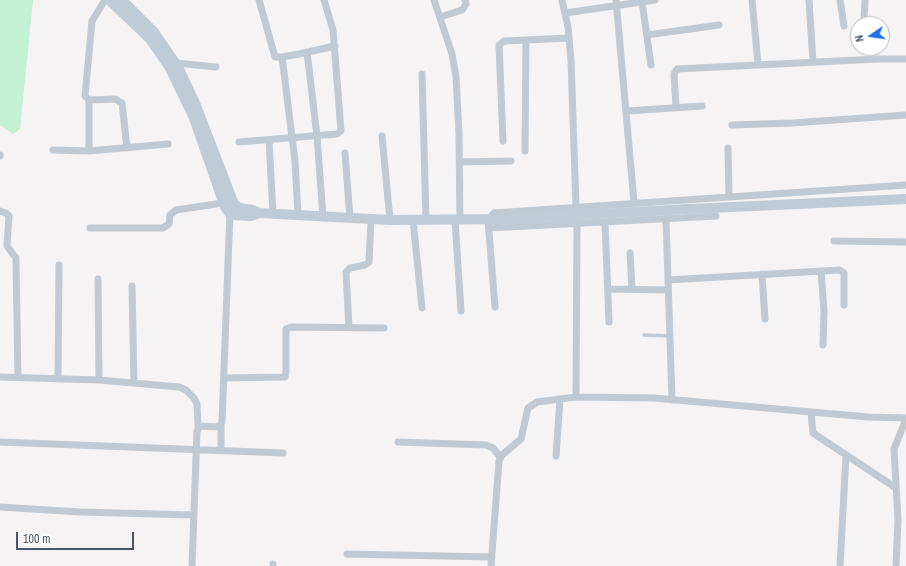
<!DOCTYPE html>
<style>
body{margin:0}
#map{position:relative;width:906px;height:566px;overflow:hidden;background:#f5f3f3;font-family:"Archivo Narrow",sans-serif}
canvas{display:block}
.north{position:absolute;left:850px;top:16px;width:40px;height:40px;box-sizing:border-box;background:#fff;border:1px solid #b7bbc0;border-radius:50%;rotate:257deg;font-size:11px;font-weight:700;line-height:16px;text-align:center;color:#4a5661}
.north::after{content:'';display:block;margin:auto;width:14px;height:18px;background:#1a73e8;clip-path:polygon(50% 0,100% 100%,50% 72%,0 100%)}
.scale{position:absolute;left:16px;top:532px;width:118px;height:18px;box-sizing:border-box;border:2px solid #4a5661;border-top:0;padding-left:5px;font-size:12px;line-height:14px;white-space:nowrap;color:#4a5661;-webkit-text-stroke:3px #fff;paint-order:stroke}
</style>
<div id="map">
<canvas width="906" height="566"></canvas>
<div class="north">N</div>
<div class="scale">100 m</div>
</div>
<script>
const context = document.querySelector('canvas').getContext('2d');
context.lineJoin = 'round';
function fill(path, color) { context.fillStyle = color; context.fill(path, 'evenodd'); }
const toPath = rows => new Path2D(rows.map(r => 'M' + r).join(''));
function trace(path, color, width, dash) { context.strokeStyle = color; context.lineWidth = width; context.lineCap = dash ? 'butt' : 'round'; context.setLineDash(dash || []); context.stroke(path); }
const green = toPath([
 [0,0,33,0,20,129,13,134,0,125]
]);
const lane = toPath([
 [644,335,670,336]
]);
const street = toPath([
 [105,0,92,21,85,96,89,100,115,99,122,103,127,148],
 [259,0,275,57,282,57,299,54,335,46],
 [434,0,452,54,456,77,459,133,460,220],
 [562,0,568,27,571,60,576,207],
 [616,0,634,202],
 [752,0,758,64],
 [809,0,813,62],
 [840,0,844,26],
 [642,2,651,65],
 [565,13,655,0],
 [440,17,462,10,466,4,465,0],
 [864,21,865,0],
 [647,35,719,25],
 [307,52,317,136,323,217],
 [282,57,295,161,298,215],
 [176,63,216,67],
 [422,74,426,220],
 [676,107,674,74,677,69,878,59,906,59],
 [627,111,702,106],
 [732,125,792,123,906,115],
 [382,136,390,220],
 [269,140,273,214],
 [503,141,499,45,504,41,569,38],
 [239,142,337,134,341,131,333,30,324,0],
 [728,148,729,197],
 [53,150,89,151,168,144],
 [89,151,89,100],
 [525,151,526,40],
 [345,153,350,219],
 [0,155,0,156],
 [460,162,511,161],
 [0,211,6,213,9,216,7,246,16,258,16,262,18,377],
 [666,219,672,400],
 [413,220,422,308],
 [455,220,461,311],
 [605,223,609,322],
 [90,228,163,228,169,224,170,215,176,210,223,203],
 [489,228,716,216],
 [834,241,906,242],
 [630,253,632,289],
 [821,271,824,311,823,345],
 [762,274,765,319],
 [98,279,99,380],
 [668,280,840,270,844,273,844,305],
 [132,286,134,383],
 [608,289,668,290],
 [495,307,488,220,494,213,906,185],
 [349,327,346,272,350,268,365,265,369,262,371,220],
 [0,377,99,380,179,387,186,390,194,398,197,404,198,427],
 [224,378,285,377,286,371,286,329,291,327,384,328],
 [58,379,59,265],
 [576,397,577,224],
 [811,412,813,433,896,488],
 [221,425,221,451],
 [0,442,283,453],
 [398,442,486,445,493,448,500,457],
 [556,456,560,399],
 [0,507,80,512,194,515],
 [347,554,492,557],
 [192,566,197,431,200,426,219,427,222,422,230,211],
 [273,566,273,564],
 [491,566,499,461,502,455,521,439,528,408,537,402,576,397,654,398,868,417,906,418],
 [840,566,846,455],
 [896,566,898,520,894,449,906,419]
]);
const secondary = toPath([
 [109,0,150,39,170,68,194,118,225,207,230,214,234,215,251,216,259,213,390,220,506,219,689,209,906,199],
 [122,0,154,32,178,67,195,103,234,204,239,208,253,210,259,213]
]);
fill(green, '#c3f1d5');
trace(lane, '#c1cad2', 3.5);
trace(street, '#c1cad2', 7);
trace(secondary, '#c1cbd6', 10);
</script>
